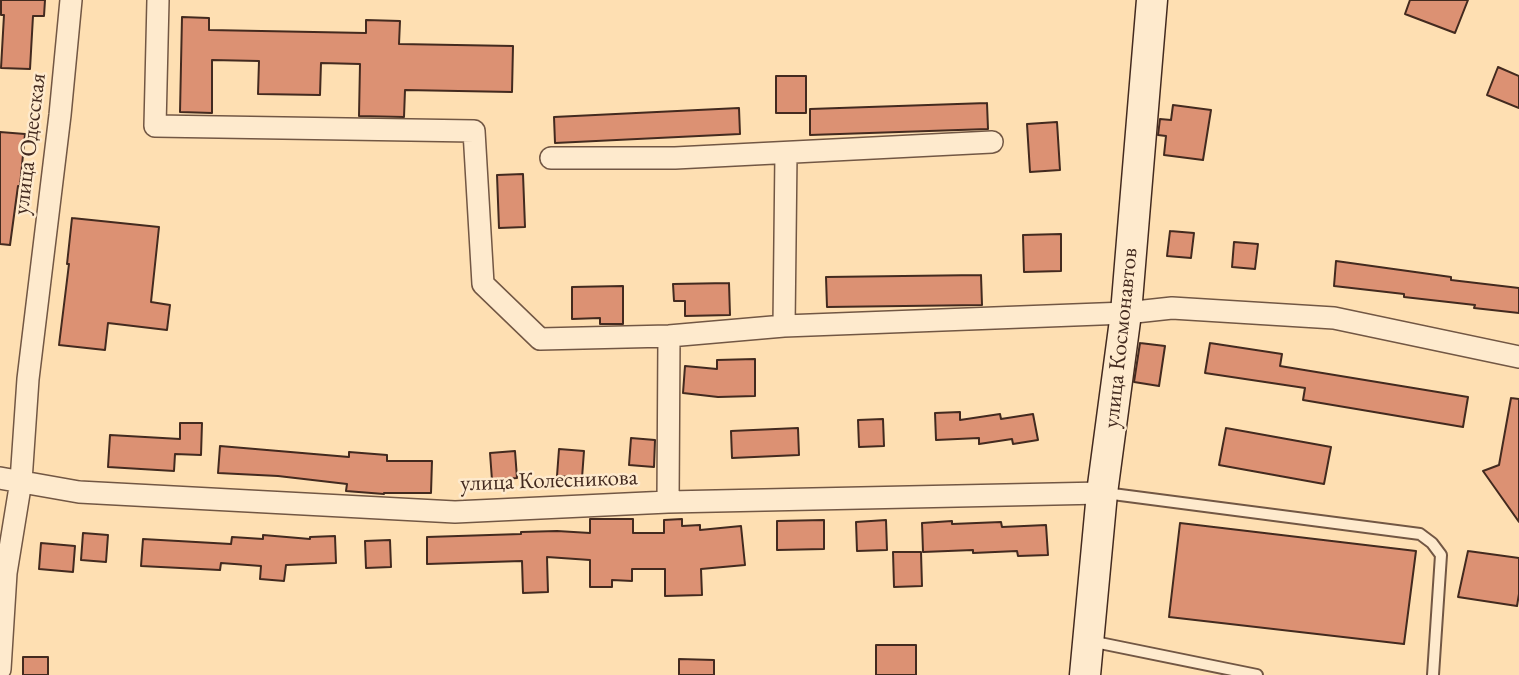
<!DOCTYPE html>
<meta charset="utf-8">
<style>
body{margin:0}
canvas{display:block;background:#fedfb2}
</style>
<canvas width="1519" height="675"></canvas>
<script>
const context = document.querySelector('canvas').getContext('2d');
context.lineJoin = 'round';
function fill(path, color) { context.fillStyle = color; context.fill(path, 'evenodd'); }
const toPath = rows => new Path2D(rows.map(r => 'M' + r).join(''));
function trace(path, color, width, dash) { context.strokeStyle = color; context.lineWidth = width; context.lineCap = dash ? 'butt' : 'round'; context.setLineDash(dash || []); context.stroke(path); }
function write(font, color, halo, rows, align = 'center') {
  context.font = font + ' "EB Garamond",serif'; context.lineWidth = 5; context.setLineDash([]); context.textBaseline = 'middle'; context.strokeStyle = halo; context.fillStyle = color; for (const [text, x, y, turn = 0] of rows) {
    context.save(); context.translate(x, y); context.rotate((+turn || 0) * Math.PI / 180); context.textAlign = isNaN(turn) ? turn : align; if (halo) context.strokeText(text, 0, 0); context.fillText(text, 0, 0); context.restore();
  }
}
const building = toPath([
 [1,0,45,0,44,16,33,16,30,69,1,68,4,15,1,15,1,0],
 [1410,0,1468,0,1455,33,1405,14,1410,0],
 [182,17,209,18,209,30,366,33,366,20,400,21,399,44,513,46,512,92,405,90,404,117,359,116,360,64,321,63,320,95,258,94,259,61,212,60,212,113,180,112,182,17],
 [1498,67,1519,76,1519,108,1487,95,1498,67],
 [776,76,806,76,806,113,776,113,776,76],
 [987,103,988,129,810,135,810,109,987,103],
 [1173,105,1211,110,1203,160,1164,155,1166,136,1158,135,1160,119,1171,120,1173,105],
 [739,108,740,134,555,143,554,117,739,108],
 [1057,122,1060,170,1030,172,1027,124,1057,122],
 [0,132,25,134,20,186,18,186,10,245,0,244,0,132],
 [523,174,525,227,499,228,497,175,523,174],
 [72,218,159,227,151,302,170,305,167,330,108,323,105,350,59,345,69,264,67,264,72,218],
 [1170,231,1194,233,1191,258,1167,256,1170,231],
 [1061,234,1061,271,1024,272,1023,235,1061,234],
 [1234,242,1258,244,1255,269,1232,267,1234,242],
 [1336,261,1451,277,1451,280,1519,288,1519,313,1474,308,1475,305,1404,297,1404,294,1334,286,1336,261],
 [981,275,982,305,827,307,826,277,981,275],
 [729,283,730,315,685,316,685,301,674,301,673,284,729,283],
 [623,286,623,324,600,324,600,318,572,319,572,287,623,286],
 [1140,343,1165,346,1159,386,1134,382,1140,343],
 [1210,343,1282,354,1280,366,1468,397,1463,427,1303,400,1305,388,1205,373,1210,343],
 [755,359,755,396,718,397,683,393,685,366,717,369,717,360,755,359],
 [1511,398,1519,399,1519,522,1483,471,1499,465,1511,398],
 [960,412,960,420,1000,414,1001,419,1033,414,1038,440,1013,444,1012,439,979,444,979,438,936,440,935,413,960,412],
 [883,419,884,446,859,447,858,420,883,419],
 [180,423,202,423,201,455,175,454,174,471,108,467,110,435,180,439,180,423],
 [798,428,799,455,732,458,731,431,798,428],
 [1226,428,1331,447,1324,484,1219,465,1226,428],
 [631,438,655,440,654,467,629,465,631,438],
 [220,446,349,457,349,452,387,455,387,461,432,461,431,493,384,493,384,494,346,491,347,484,278,476,218,473,220,446],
 [559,449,584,451,582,478,557,476,559,449],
 [515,451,517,478,492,480,490,453,515,451],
 [590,519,633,519,633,533,664,533,664,520,682,519,682,526,700,525,700,530,741,526,745,565,701,569,702,595,665,596,665,569,632,569,632,581,612,580,612,587,590,587,590,560,547,557,548,592,523,593,522,561,427,564,427,537,521,534,521,532,557,531,590,533,590,519],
 [824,520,824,549,777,550,777,521,824,520],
 [886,520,887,550,857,551,856,522,886,520],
 [952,521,952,524,1001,522,1002,527,1046,525,1048,555,1018,556,1017,551,973,553,973,550,923,552,922,523,952,521],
 [1180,523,1416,551,1404,644,1169,617,1180,523],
 [83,533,108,535,106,562,81,560,83,533],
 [263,535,310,539,310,537,335,536,336,563,286,565,284,581,260,579,261,566,221,563,220,570,141,566,143,539,231,544,232,537,263,539,263,535],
 [390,540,391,567,366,568,365,541,390,540],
 [41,543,75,546,73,572,39,569,41,543],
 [1468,551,1519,558,1519,594,1517,606,1458,597,1468,551],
 [893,552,921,552,922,586,894,587,893,552],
 [876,645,916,645,916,675,876,675,876,645],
 [23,657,48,657,48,675,23,675,23,657],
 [679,659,714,660,714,675,679,675,679,659]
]);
const lane = toPath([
 [1105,493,1420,534,1432,543,1441,555,1433,675],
 [1090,641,1257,675]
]);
const street = toPath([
 [158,0,155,126,474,131,483,284,540,339,669,336,784,326,1126,313,1172,308,1334,318,1519,357],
 [551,158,675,158,992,142],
 [784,326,786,153],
 [0,478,79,492,455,512,668,502,1102,493],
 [668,502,669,336],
 [0,669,6,573,21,481,28,379,60,115,71,0]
]);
const secondary = toPath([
 [1085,675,1102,493,1126,313,1152,0]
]);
const streetNames = [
 ["улица Одесская",30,144,-83],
 ["улица Космонавтов",1121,338,-84],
 ["улица Колесникова",549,481,-2]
];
fill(building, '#dc9173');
trace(building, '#432a1f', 2);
trace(lane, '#725744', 14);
trace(street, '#725744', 24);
trace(secondary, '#432a1f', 33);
trace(lane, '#feeacd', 10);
trace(street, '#feeacd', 21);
trace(secondary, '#feeacd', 30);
write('23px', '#432a1f', '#feeacd', streetNames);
</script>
